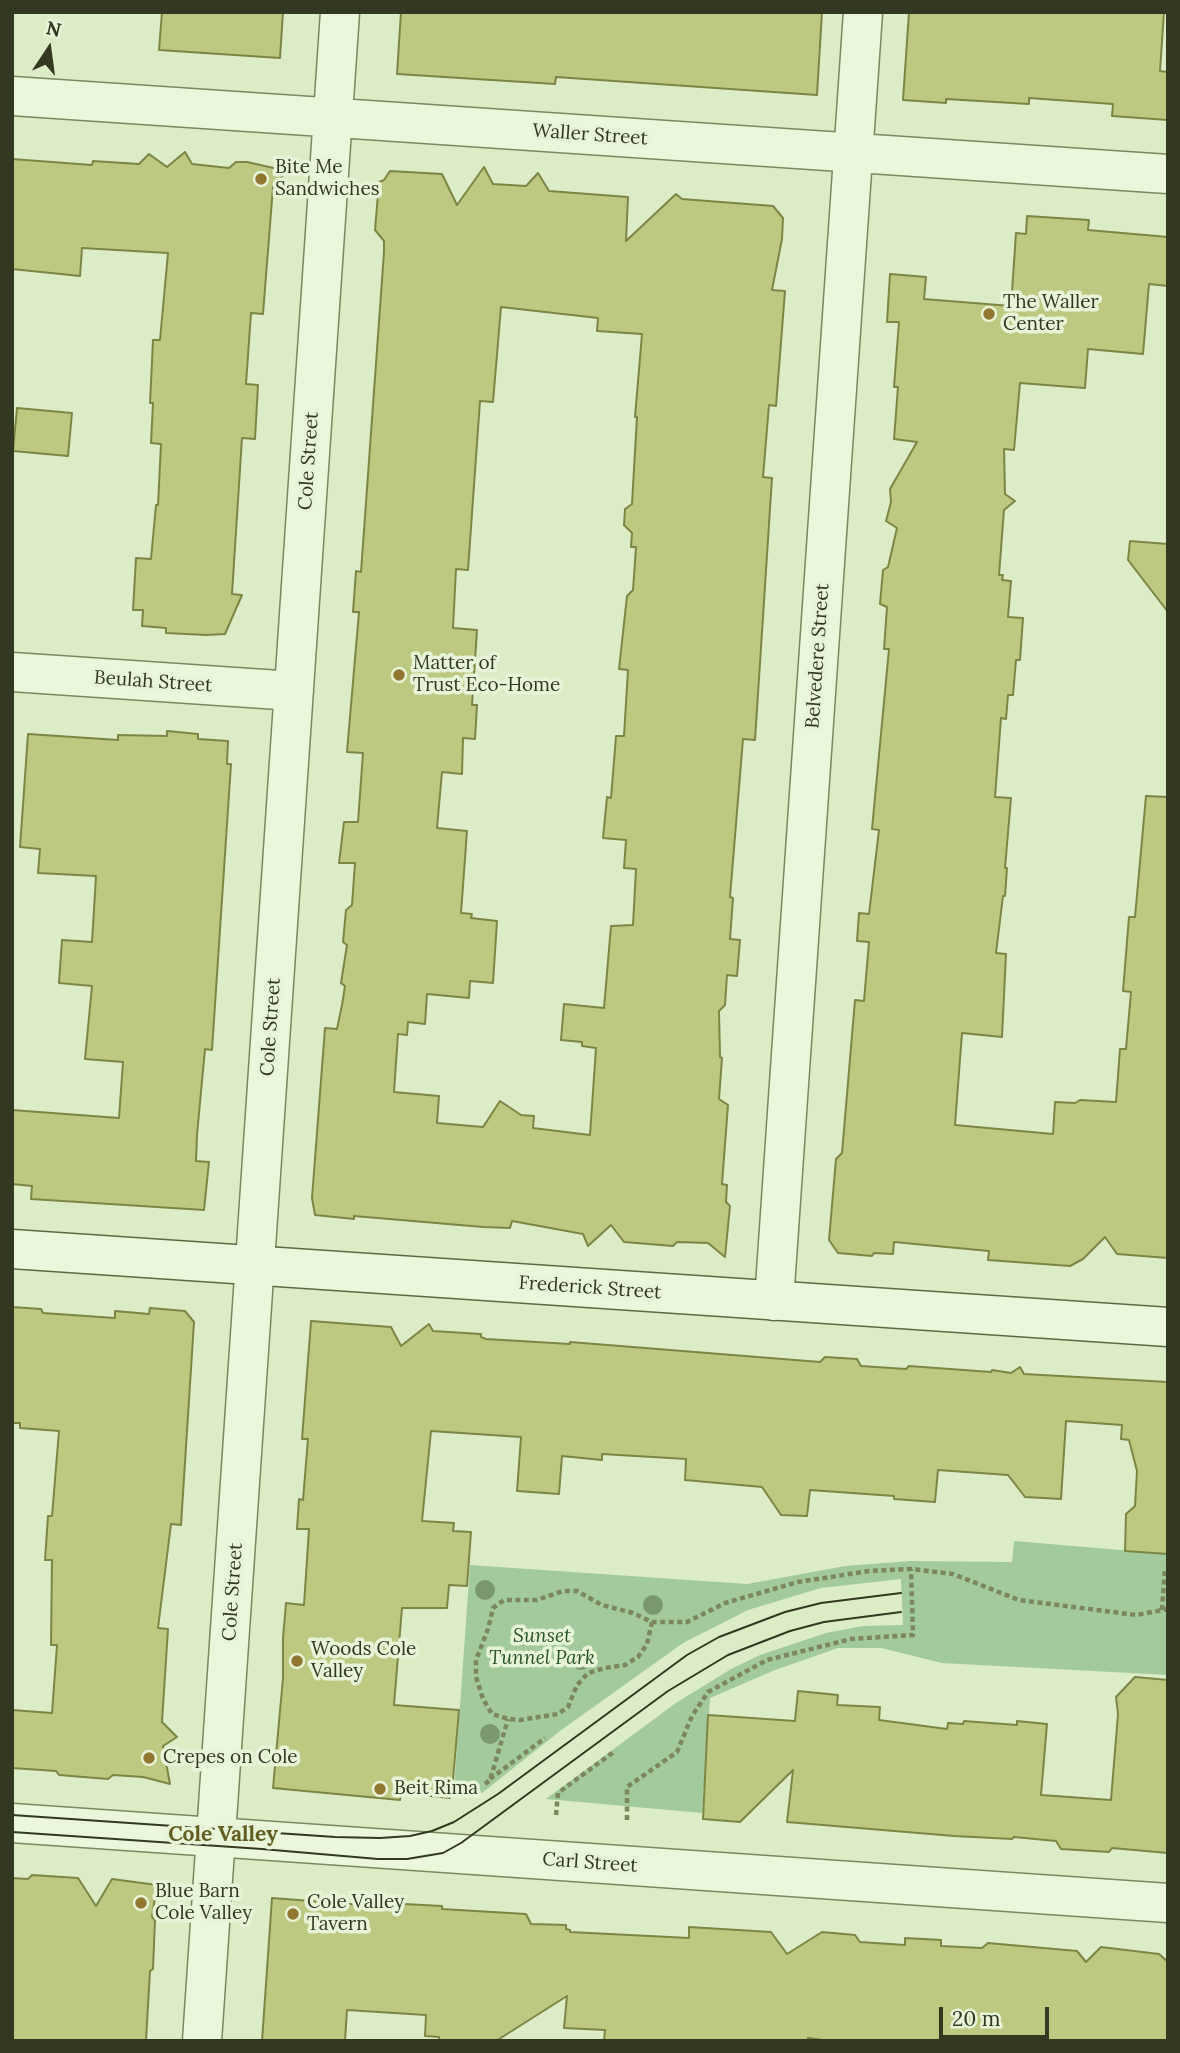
<!DOCTYPE html>
<style>
body{margin:0}
#map{position:relative;width:1180px;height:2053px;overflow:hidden;background:#dcecc7;font-family:Lora,serif}
canvas{display:block}
.frame{position:absolute;inset:0;border:14px solid #333820;pointer-events:none}
.north{position:absolute;left:14px;top:14px;width:70px;height:70px;-webkit-text-stroke:5px #e7f4d7;paint-order:stroke;rotate:13deg;font-size:19px;font-weight:700;line-height:28px;text-align:center;color:#333820}
.north::after{content:'';display:block;margin:auto;width:24px;height:32px;background:#333820;clip-path:polygon(50% 0,100% 100%,50% 72%,0 100%)}
.scale{position:absolute;left:939px;top:2007px;width:110px;height:32px;box-sizing:border-box;border:4px solid #333820;border-top:0;padding-left:9px;font-size:21px;line-height:24px;white-space:nowrap;color:#333820;-webkit-text-stroke:5px #e7f4d7;paint-order:stroke}
</style>
<div id="map">
<canvas width="1180" height="2053"></canvas>
<div class="frame"></div>
<div class="north">N</div>
<div class="scale">20 m</div>
</div>
<script>
const context = document.querySelector('canvas').getContext('2d');
context.lineJoin = 'round';
function fill(path, color) { context.fillStyle = color; context.fill(path, 'evenodd'); }
const toPath = rows => new Path2D(rows.map(r => 'M' + r).join(''));
function trace(path, color, width, dash) { context.strokeStyle = color; context.lineWidth = width; context.lineCap = dash ? 'butt' : 'round'; context.setLineDash(dash || []); context.stroke(path); }
function write(font, color, halo, rows, align = 'center') {
  context.font = font + ' Lora,serif'; context.lineWidth = 7; context.setLineDash([]); context.textBaseline = 'middle'; context.strokeStyle = halo; context.fillStyle = color; for (const [text, x, y, turn = 0] of rows) {
    context.save(); context.translate(x, y); context.rotate((+turn || 0) * Math.PI / 180); context.textAlign = isNaN(turn) ? turn : align; if (halo) context.strokeText(text, 0, 0); context.fillText(text, 0, 0); context.restore();
  }
}
const green = toPath([
 [1014,1541,1168,1554,1168,1675,942,1663,881,1648,838,1648,775,1670,710,1698,702,1813,546,1799,676,1703,731,1669,760,1655,826,1633,863,1626,903,1625,901,1579,821,1588,748,1610,683,1643,560,1731,482,1793,454,1790,470,1565,747,1584,845,1566,910,1561,1012,1562]
]);
const building = toPath([
 [162,12,283,12,280,58,159,50,162,12],
 [401,12,822,12,817,95,556,77,555,84,397,74,401,12],
 [909,12,1164,12,1160,71,1168,72,1168,120,1112,116,1113,104,1029,98,1029,104,946,99,946,103,903,100,909,12],
 [185,152,192,164,229,168,236,162,247,162,287,171,273,187,263,314,251,313,246,384,258,385,255,439,242,438,232,594,242,595,225,634,206,635,166,633,166,628,142,626,143,610,133,610,136,558,151,559,156,505,158,505,161,444,151,443,153,403,150,403,153,340,160,340,168,253,82,248,80,276,12,269,12,159,92,165,93,161,139,164,149,154,167,167,185,152],
 [484,167,493,184,526,186,538,173,549,191,628,197,626,241,676,194,682,199,773,206,783,218,782,239,772,290,785,291,776,406,769,405,763,477,772,478,755,740,743,739,730,897,733,898,730,939,740,940,737,976,727,975,725,1005,719,1011,720,1057,722,1058,719,1099,728,1105,722,1184,727,1185,726,1202,730,1206,725,1257,708,1243,677,1242,673,1246,624,1242,611,1225,588,1246,583,1234,512,1221,510,1228,483,1227,354,1216,354,1219,315,1215,312,1198,325,1028,337,1029,342,1005,345,986,341,983,347,945,343,942,346,910,352,905,355,863,339,863,344,822,358,822,363,753,347,752,359,612,353,612,356,571,361,572,384,252,384,241,375,230,379,182,384,180,390,171,442,174,457,205,484,167],
 [501,307,598,318,597,331,642,334,635,417,637,417,632,504,625,509,624,525,632,533,631,547,636,547,633,590,627,596,619,669,628,670,624,736,616,736,611,798,607,797,603,838,626,840,624,868,636,869,633,925,611,926,604,1008,564,1004,561,1040,582,1042,582,1046,596,1048,590,1135,533,1128,534,1116,521,1115,500,1101,483,1127,437,1123,439,1096,394,1092,398,1034,407,1035,408,1022,425,1024,427,994,469,998,470,981,493,983,497,921,471,918,472,914,461,913,467,831,437,828,442,772,462,774,463,738,475,739,477,705,472,705,477,630,453,628,456,569,468,570,480,401,493,402,501,307],
 [1027,216,1089,220,1088,230,1168,237,1168,286,1149,284,1143,354,1088,349,1085,388,1020,383,1014,450,1004,449,1005,494,1015,501,1004,510,999,575,1003,575,1002,580,1011,581,1008,617,1023,618,1020,660,1016,660,1013,695,1008,695,1006,719,1001,718,995,797,1011,798,1005,868,1007,868,1005,896,1003,896,996,953,1006,954,1002,1037,962,1033,955,1125,1053,1134,1055,1102,1075,1103,1080,1100,1116,1102,1120,1049,1126,1049,1131,992,1123,991,1129,917,1135,917,1146,796,1168,797,1168,1258,1117,1254,1105,1237,1083,1259,1070,1266,988,1260,989,1251,894,1242,893,1254,874,1253,872,1256,838,1253,829,1240,836,1159,842,1153,855,1000,864,1001,869,942,857,941,859,913,869,914,879,830,872,829,889,649,884,649,887,607,880,604,883,570,888,567,897,528,886,521,891,502,890,489,917,442,894,439,898,387,894,387,899,322,887,322,890,274,926,277,924,299,1011,306,1016,233,1026,234,1027,216],
 [17,408,72,413,68,456,13,451,17,408],
 [1130,541,1168,544,1168,612,1128,560,1130,541],
 [167,731,198,734,198,739,228,741,227,764,231,764,212,1050,205,1049,197,1135,196,1161,209,1162,204,1210,31,1199,32,1186,12,1184,12,1110,119,1118,123,1062,85,1059,92,986,59,983,62,940,92,942,96,876,38,873,40,849,20,847,28,734,118,740,118,735,167,736,167,731],
 [12,1307,41,1309,43,1313,115,1318,115,1311,149,1314,150,1308,185,1311,194,1322,181,1525,171,1524,158,1628,168,1629,162,1722,177,1737,163,1746,170,1784,143,1777,113,1775,108,1779,59,1775,56,1771,12,1768,12,1710,52,1713,57,1645,51,1645,52,1560,45,1560,48,1516,52,1516,59,1431,20,1428,20,1423,12,1423,12,1307],
 [311,1321,391,1327,401,1346,429,1324,433,1331,481,1334,481,1337,486,1339,570,1344,570,1342,820,1362,825,1357,857,1359,861,1366,906,1369,909,1366,991,1372,992,1370,1011,1373,1020,1367,1024,1374,1168,1382,1168,1554,1125,1551,1126,1514,1135,1506,1137,1471,1129,1440,1121,1439,1122,1425,1066,1421,1061,1499,1025,1497,1008,1475,938,1470,935,1502,894,1499,894,1496,810,1490,807,1516,781,1515,762,1487,685,1480,686,1459,602,1454,602,1460,562,1456,559,1494,517,1491,521,1437,431,1431,422,1521,454,1523,453,1531,471,1532,467,1586,449,1585,447,1608,402,1608,394,1705,459,1710,453,1780,451,1779,450,1798,401,1793,400,1800,273,1788,283,1678,283,1638,286,1603,304,1605,309,1529,297,1529,299,1499,303,1500,308,1439,302,1439,311,1321],
 [1135,1677,1168,1680,1168,1853,1112,1848,1109,1852,1061,1849,1056,1841,1014,1837,1012,1839,954,1836,787,1822,793,1770,740,1822,703,1819,708,1715,795,1721,798,1691,838,1695,837,1705,880,1707,879,1720,947,1729,948,1723,963,1724,964,1721,1017,1725,1017,1721,1047,1724,1041,1795,1111,1800,1118,1714,1116,1697,1135,1677],
 [32,1875,78,1878,96,1906,112,1879,157,1885,152,1917,155,1920,153,1969,150,1971,146,2041,12,2041,12,1878,28,1879,32,1875],
 [272,1898,363,1905,363,1901,404,1904,442,1906,442,1909,526,1914,531,1924,566,1925,566,1929,570,1930,570,1932,689,1938,689,1927,771,1932,787,1954,822,1932,855,1935,860,1942,905,1945,905,1938,941,1940,941,1946,982,1948,988,1943,1077,1951,1086,1962,1101,1947,1159,1954,1168,1962,1168,2041,831,2041,808,2038,807,2041,604,2041,605,2030,564,2028,567,1996,496,2041,439,2041,439,2037,425,2036,426,2015,347,2010,345,2041,262,2041,272,1898]
]);
const path = toPath([
 [1162,1610,1165,1569,1168,1570],
 [652,1622,647,1644,638,1657,625,1665,605,1668,588,1673,577,1685,568,1707,558,1714,520,1720,508,1719,492,1714,483,1699,476,1677,476,1660,488,1629,493,1608,504,1600,537,1600,563,1591,577,1591,602,1605,633,1613,652,1622,687,1622,725,1603,798,1582,869,1571,911,1569,953,1574,1019,1600,1136,1615,1168,1609],
 [490,1779,545,1738],
 [485,1784,490,1780,508,1719],
 [556,1815,558,1793,615,1751],
 [627,1820,627,1787,677,1752,692,1716,708,1692,767,1660,851,1639,913,1635,911,1569]
]);
const street = toPath([
 [12,96,1168,174],
 [12,672,294,691],
 [774,1301,863,12],
 [12,1823,1168,1903],
 [202,2041,340,12]
]);
const secondary = toPath([
 [12,1249,1168,1327]
]);
const tram = toPath([
 [12,1815,335,1837,380,1838,410,1836,432,1831,454,1822,498,1794,687,1655,719,1637,785,1612,821,1603,901,1593],
 [12,1832,262,1849,378,1859,407,1859,443,1853,461,1843,668,1691,728,1655,790,1631,824,1622,901,1612]
]);
const trees = [
 [485,1590],
 [653,1605],
 [581,1660],
 [490,1734]
];
const markers = [
 [261,179,7,"#927731"],
 [989,314,7,"#927731"],
 [399,675,7,"#927731"],
 [297,1661,7,"#927731"],
 [149,1758,7,"#927731"],
 [380,1789,7,"#927731"],
 [141,1903,7,"#927731"],
 [293,1914,7,"#927731"]
];
const streetNames = [
 ["Waller Street",590,135,4],
 ["Cole Street",309,461,-86],
 ["Belvedere Street",818,656,-86],
 ["Beulah Street",153,682,4],
 ["Cole Street",271,1027,-86],
 ["Frederick Street",590,1288,4],
 ["Cole Street",233,1592,-86],
 ["Carl Street",590,1863,4]
];
const poiNames = [
 ["Bite Me",275,168],
 ["Sandwiches",275,190],
 ["The Waller",1003,303],
 ["Center",1003,325],
 ["Matter of",413,664],
 ["Trust Eco-Home",413,686],
 ["Woods Cole",311,1650],
 ["Valley",311,1672],
 ["Crepes on Cole",163,1758],
 ["Beit Rima",394,1789],
 ["Blue Barn",155,1892],
 ["Cole Valley",155,1914],
 ["Cole Valley",307,1903],
 ["Tavern",307,1925]
];
const parkNames = [
 ["Sunset",542,1637],
 ["Tunnel Park",542,1659]
];
const neighbourhoodNames = [
 ["Cole Valley",223,1835]
];
fill(green, '#a3ca9c');
fill(building, '#bdc880');
trace(building, '#7d8545', 2);
trace(street, '#7c875e', 41);
trace(secondary, '#5f6941', 41);
trace(path, '#7c875e', 4.5, [5, 3.5]);
trace(street, '#ebf7da', 38);
trace(secondary, '#ebf7da', 38);
trace(tram, '#333820', 2);
context.fillStyle = '#7a9870';
for (const [x, y] of trees) { context.beginPath(); context.arc(x, y, 10, 0, 2 * Math.PI); context.fill(); }
for (const [x, y, r, color] of markers) { const dot = new Path2D(); dot.arc(x, y, r, 0, 2 * Math.PI); context.fillStyle = color; context.fill(dot); trace(dot, '#e7f4d7', 2.5); }
write('19px', '#333820', '#e7f4d7', streetNames);
write('19px', '#333820', '#e7f4d7', poiNames, 'left');
write('italic 19px', '#295328', '#e7f4d7', parkNames);
write('bold 21px', '#625e22', '#e7f4d7', neighbourhoodNames);
</script>
